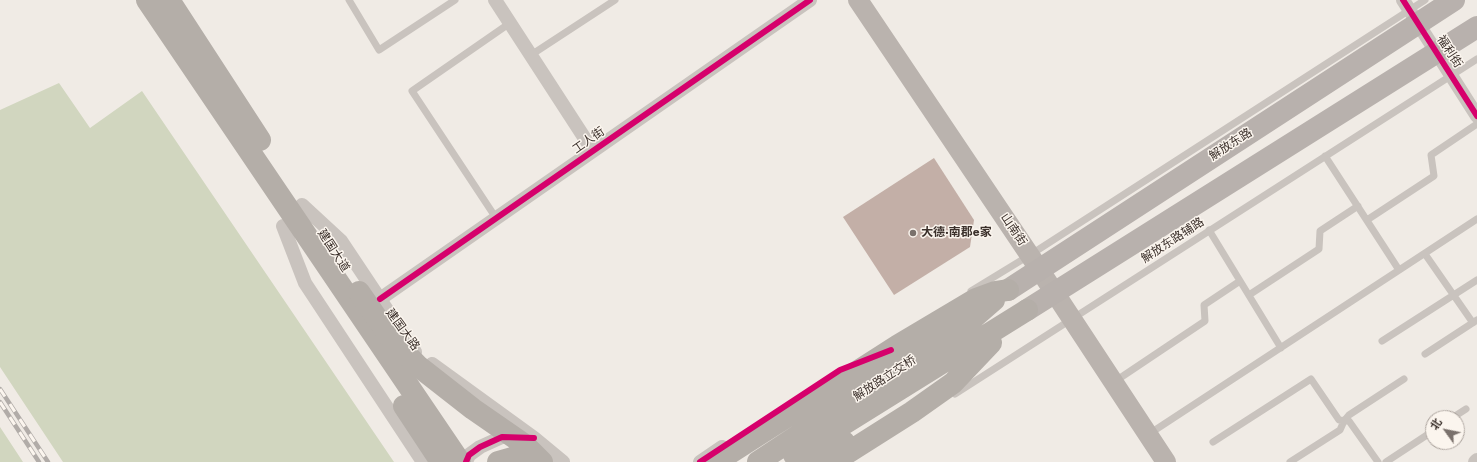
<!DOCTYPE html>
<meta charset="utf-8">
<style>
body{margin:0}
#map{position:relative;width:1477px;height:462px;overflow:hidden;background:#f0ebe5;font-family:Jost,"Noto Sans SC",sans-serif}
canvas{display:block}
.north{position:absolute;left:1425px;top:410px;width:40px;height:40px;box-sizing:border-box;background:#fbf5ee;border:1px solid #aea6a0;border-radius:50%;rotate:303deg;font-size:11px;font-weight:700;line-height:16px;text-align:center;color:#3b302b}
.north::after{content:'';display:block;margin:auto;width:14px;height:18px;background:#7a716c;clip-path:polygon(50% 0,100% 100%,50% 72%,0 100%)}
</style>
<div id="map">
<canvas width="1477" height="462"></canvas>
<div class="north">北</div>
</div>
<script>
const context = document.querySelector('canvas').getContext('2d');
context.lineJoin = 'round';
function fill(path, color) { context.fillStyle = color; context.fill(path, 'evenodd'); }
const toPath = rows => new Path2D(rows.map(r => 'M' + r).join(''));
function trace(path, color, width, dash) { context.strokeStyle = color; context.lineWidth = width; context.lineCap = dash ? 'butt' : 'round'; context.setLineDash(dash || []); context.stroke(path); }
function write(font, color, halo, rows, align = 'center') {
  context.font = font + ' Jost,"Noto Sans SC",sans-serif'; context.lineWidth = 3; context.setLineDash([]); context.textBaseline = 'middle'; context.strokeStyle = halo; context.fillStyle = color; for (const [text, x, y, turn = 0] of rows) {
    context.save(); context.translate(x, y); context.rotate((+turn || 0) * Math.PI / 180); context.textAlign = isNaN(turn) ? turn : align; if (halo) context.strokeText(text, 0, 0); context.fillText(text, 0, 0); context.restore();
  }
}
const green = toPath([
 [59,83,90,128,142,91,394,462,63,462,0,367,0,110],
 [0,427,23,462,0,462]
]);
const building = toPath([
 [934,158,974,220,970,247,894,295,843,217]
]);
const service = toPath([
 [349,0,379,50,455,0],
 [531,55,615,0],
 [1325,156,1399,270],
 [496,218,412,91,510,23],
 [1367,220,1434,176,1431,155,1477,124],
 [1209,230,1281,348],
 [1425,254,1473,323],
 [971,291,1030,255,1425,0],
 [1249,295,1319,249,1320,231,1358,206],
 [1382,341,1477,280],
 [1425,354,1477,320],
 [1114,382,1205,321,1204,305,1240,281],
 [955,394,1477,59],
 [1452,418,1466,409],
 [1149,434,1477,219],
 [1213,442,1311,379,1339,420,1349,421,1378,462],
 [1290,462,1340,430,1344,421,1349,415,1404,379],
 [1386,462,1433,431]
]);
const minor = toPath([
 [495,0,593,151],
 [1403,0,1477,116],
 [302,205,341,241,415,352],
 [283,226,305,283,423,462],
 [380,299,810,0],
 [432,364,534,438,563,462],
 [466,462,469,455,480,447,502,437,515,437],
 [700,462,722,447],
 [1475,462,1477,460]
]);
const secondary = toPath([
 [858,0,1039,269,1166,462]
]);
const primary = toPath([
 [1008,290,1454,0],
 [1027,310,1477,27]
]);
const trunk = toPath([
 [147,0,460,462],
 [169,0,260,140],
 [404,406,441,462],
 [794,455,1027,310],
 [716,462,897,346,976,299,995,292,1008,290],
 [758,462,963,327,994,300],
 [813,462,844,442],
 [833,462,912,412,953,383,991,343]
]);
const rail = toPath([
 [0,389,48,462],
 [0,402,39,462]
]);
const trunkBridge = toPath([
 [359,292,390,337,418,366,473,409,525,445,542,462],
 [498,462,512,458,531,458,536,462]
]);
const cycleway = toPath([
 [1403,0,1477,116],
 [380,299,810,0],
 [466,462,469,455,480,447,502,437,534,438],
 [700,462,840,370,891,350]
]);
const markers = [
 [913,233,4,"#7a716c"]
];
const streetNames = [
 ["福利街",1449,52,57],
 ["工人街",589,141,-35],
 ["解放东路",1231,145,-33],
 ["山南街",1013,230,56],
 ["解放东路辅路",1173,241,-33],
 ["建国大道",333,251,57],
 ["建国大路",402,330,54],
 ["解放路立交桥",885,379,-33]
];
const poiNames = [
 ["大德·南郡e家",921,233]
];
fill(green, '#d1d6bf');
fill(building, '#c3afa7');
trace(service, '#c9c3be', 7);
trace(minor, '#c9c3be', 14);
trace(secondary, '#bab3ae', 20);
trace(primary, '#b8b1ad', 22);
trace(trunk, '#b4aea8', 22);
trace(rail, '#b1aca8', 4.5);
trace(rail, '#fbf5ee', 3, [9]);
trace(trunkBridge, '#b4aea8', 22);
trace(cycleway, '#d6006c', 6);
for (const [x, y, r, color] of markers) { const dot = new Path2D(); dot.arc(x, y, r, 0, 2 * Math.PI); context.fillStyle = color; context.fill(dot); trace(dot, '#fbf5ee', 1.5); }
write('12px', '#3b302b', '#fbf5ee', streetNames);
write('bold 12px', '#3b302b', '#fbf5ee', poiNames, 'left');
</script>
